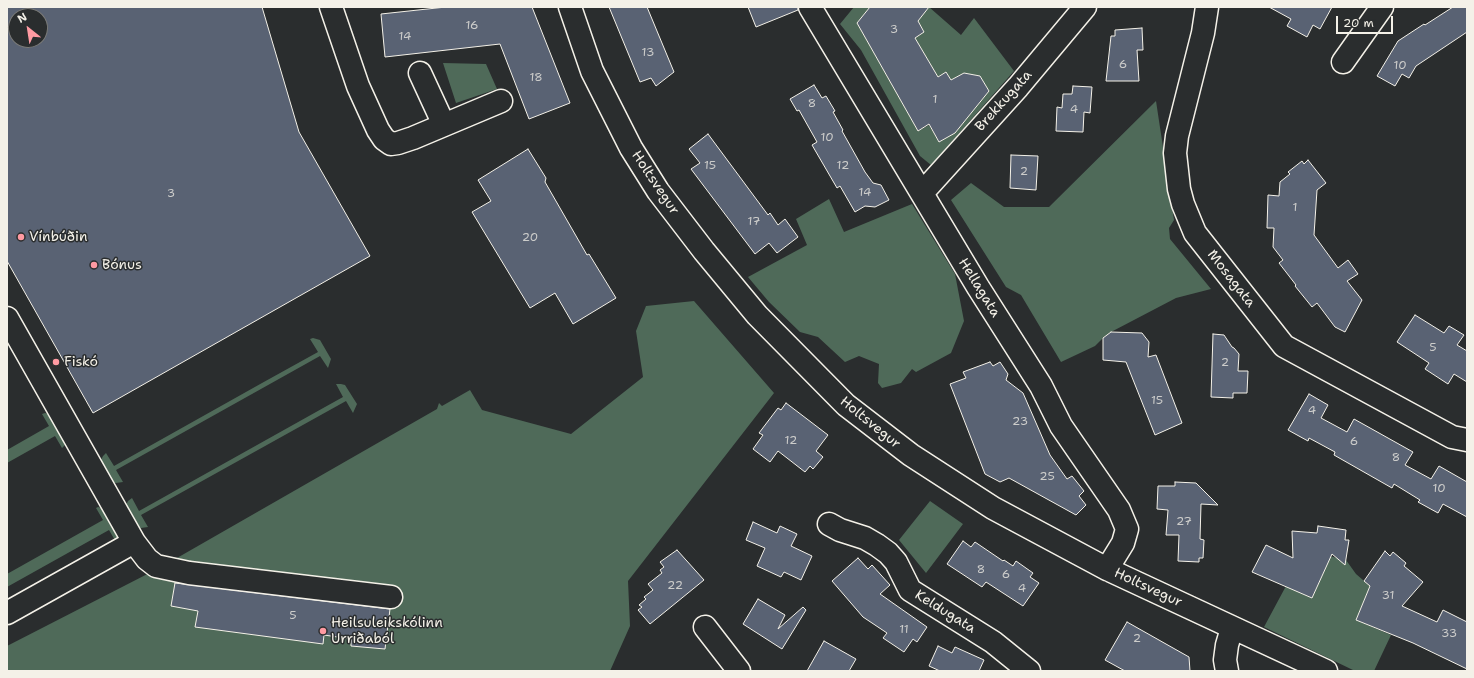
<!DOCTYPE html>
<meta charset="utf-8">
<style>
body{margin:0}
#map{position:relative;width:1474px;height:678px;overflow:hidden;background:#2a2d2e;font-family:"Shantell Sans",sans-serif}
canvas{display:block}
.frame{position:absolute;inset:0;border:8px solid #f4f1e8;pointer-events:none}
.north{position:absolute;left:8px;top:8px;width:40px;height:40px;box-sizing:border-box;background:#2a2d2e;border:1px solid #7b7b78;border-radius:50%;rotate:330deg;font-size:11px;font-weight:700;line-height:16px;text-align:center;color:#f4f1e8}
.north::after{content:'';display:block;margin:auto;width:14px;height:18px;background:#ff9aa2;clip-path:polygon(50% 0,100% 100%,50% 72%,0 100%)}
.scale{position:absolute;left:1336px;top:16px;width:57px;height:18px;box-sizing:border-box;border:2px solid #f4f1e8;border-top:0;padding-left:5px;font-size:12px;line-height:14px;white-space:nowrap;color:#f4f1e8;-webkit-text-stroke:3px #2a2d2e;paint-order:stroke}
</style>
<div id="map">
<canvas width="1474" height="678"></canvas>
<div class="frame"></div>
<div class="north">N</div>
<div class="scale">20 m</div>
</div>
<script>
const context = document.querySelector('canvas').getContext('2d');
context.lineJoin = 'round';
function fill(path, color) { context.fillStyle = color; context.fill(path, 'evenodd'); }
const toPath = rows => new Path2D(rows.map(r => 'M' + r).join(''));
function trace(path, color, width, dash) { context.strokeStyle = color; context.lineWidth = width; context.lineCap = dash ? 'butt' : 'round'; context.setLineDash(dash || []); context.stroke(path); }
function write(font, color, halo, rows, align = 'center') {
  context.font = font + ' "Shantell Sans",sans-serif'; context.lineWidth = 3; context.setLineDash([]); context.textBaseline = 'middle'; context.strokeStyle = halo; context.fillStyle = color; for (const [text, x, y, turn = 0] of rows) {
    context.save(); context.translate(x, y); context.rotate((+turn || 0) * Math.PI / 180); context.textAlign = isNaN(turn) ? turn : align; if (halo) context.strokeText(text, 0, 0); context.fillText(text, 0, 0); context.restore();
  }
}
const green = toPath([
 [854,7,870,7,857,23,918,131,929,125,939,142,955,133,989,91,980,76,964,73,951,80,946,72,938,77,915,38,924,32,918,21,929,7,961,35,974,18,1014,71,931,165,920,156,861,50,840,24],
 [443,63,486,64,497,89,456,103],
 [1156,101,1174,220,1169,228,1170,239,1211,289,1176,298,1111,332,1103,338,1095,346,1061,362,1021,295,1006,287,951,200,971,183,1004,207,1049,207],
 [829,199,844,232,912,204,955,274,964,321,951,353,916,372,912,369,901,383,882,388,878,383,879,364,859,356,845,362,818,337,800,332,769,302,748,277,807,245,796,219],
 [694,301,774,393,628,581,630,626,610,671,7,671,7,646,163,566,437,409,439,403,442,406,470,390,482,410,571,434,643,377,636,331,646,306],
 [313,338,320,340,331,359,328,368,320,356,116,470,123,482,116,483,112,482,102,464,101,460,103,456,106,453,114,466,262,383,318,352,310,339],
 [336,384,341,384,345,385,357,404,353,413,346,401,141,515,148,527,141,528,137,527,127,509,126,505,128,501,132,498,139,511,325,407,343,397],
 [45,413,51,415,66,442,65,445,62,448,55,436,7,463,7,450,49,426,42,414],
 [930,501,963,524,926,573,899,540],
 [98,507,105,509,120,536,116,542,109,530,7,587,7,574,103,520,96,508],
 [1320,554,1346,560,1356,574,1370,586,1356,620,1391,635,1374,671,1355,671,1264,627,1286,586,1312,598,1324,572,1315,566]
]);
const building = toPath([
 [7,7,262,7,299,132,370,256,93,413,7,261,7,7],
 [16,16,40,16,40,40,16,40,16,16],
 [446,7,532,7,570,103,529,119,500,44,385,57,381,14,446,7],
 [609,7,647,7,674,72,656,86,651,78,640,82,609,7],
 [748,7,798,7,798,10,756,27,748,7],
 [870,7,929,7,918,21,924,32,915,38,938,77,946,72,951,80,964,73,980,76,989,91,955,133,939,142,929,124,918,131,857,23,870,7],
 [1269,7,1332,7,1320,29,1313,25,1307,37,1287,26,1291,19,1269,7],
 [1453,7,1467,7,1467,32,1416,66,1409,78,1402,74,1395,86,1377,76,1398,41,1424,24,1425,25,1453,7],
 [1142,28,1143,50,1137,50,1139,81,1106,81,1111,36,1115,36,1115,30,1142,28],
 [814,85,822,98,826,96,835,111,833,112,843,130,842,131,865,172,873,183,881,185,889,200,875,207,865,206,855,212,840,186,837,188,812,145,817,142,799,110,797,111,790,99,814,85],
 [1073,86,1092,87,1090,113,1084,112,1083,132,1056,131,1057,107,1062,108,1063,94,1072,94,1073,86],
 [708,134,768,215,770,213,778,225,785,219,798,237,777,253,769,243,755,254,691,169,700,163,689,149,708,134],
 [528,149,546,178,545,182,587,255,589,254,616,298,573,324,555,293,530,308,472,212,491,201,478,180,528,149],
 [1011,155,1038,156,1036,190,1010,188,1011,155],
 [1308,160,1326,183,1317,190,1314,235,1338,268,1348,260,1358,274,1347,281,1362,300,1345,332,1335,327,1317,303,1312,307,1295,286,1296,285,1279,263,1283,260,1273,247,1274,228,1267,228,1268,195,1279,196,1280,182,1290,174,1288,172,1302,161,1304,164,1308,160],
 [1415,315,1444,333,1449,326,1464,335,1457,345,1467,351,1467,382,1454,374,1448,384,1425,369,1429,363,1397,342,1415,315],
 [1111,332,1142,333,1149,342,1148,357,1156,355,1182,423,1155,435,1126,362,1103,360,1103,338,1111,332],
 [1213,334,1224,335,1232,347,1234,348,1239,354,1238,371,1248,371,1247,393,1233,393,1233,398,1211,397,1213,334],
 [990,362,993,366,1000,362,1008,374,1006,380,1023,393,1050,455,1067,479,1072,476,1084,491,1079,496,1086,505,1076,515,1009,478,1000,482,985,474,950,384,966,378,963,372,990,362],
 [1309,394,1328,405,1321,418,1347,432,1354,419,1413,452,1405,465,1431,479,1439,466,1467,482,1467,517,1443,504,1438,513,1418,502,1420,500,1394,484,1392,488,1334,455,1335,452,1309,438,1308,441,1288,430,1309,394],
 [786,403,828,435,816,451,823,457,813,469,810,466,805,472,778,451,770,462,753,449,763,435,759,433,778,408,781,410,786,403],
 [1175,482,1196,483,1218,505,1201,504,1200,539,1204,540,1203,558,1199,558,1199,562,1178,561,1179,535,1166,535,1168,510,1157,509,1158,486,1175,486,1175,482],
 [753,522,777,533,780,526,797,534,791,546,812,556,801,580,784,572,781,577,757,566,765,548,746,540,753,522],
 [1318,526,1346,530,1345,540,1349,540,1345,565,1332,554,1312,598,1252,572,1266,545,1293,558,1292,531,1317,533,1318,526],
 [963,541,971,547,975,542,1003,561,1004,560,1013,566,1016,561,1033,573,1030,577,1039,583,1023,606,986,582,982,587,947,564,963,541],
 [677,550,704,580,650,624,638,610,642,607,639,605,646,599,644,597,653,590,648,584,662,573,660,570,664,567,660,562,677,550],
 [1385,551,1390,556,1393,552,1406,563,1404,566,1423,582,1402,606,1437,622,1443,610,1467,622,1467,669,1413,643,1356,620,1370,586,1364,581,1385,551],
 [858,558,868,569,872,565,890,585,880,594,927,627,917,642,913,639,904,652,883,638,887,633,863,617,832,581,858,558],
 [175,583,390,609,385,649,351,646,351,639,324,635,323,644,195,627,198,611,171,606,175,583],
 [758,599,785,615,778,629,803,607,806,610,782,649,743,624,758,599],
 [1127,622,1189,657,1190,671,1125,671,1105,660,1127,622],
 [824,641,856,659,849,671,807,671,824,641],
 [938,646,952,653,955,647,984,660,979,671,940,671,929,666,938,646]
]);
const minor = toPath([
 [331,7,358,86,378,130,384,139,391,144,398,143,413,138,501,101],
 [570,7,592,71,631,148,658,191,704,251,757,315,846,405,911,455,993,508,1107,569,1326,671],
 [810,7,978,287,1041,386,1061,426,1119,510,1127,529,1123,543,1107,569],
 [1207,7,1203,33,1177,136,1175,153,1179,189,1183,204,1195,233,1284,346,1452,437,1467,440],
 [1343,62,1382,7],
 [420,73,444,125],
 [922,193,1018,87,1085,7],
 [7,318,134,542,147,559,156,566,189,573,391,597],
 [829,524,840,530,865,538,877,545,888,553,896,562,910,590,993,642,1029,671],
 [7,613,134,542],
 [705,627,739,671],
 [1227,671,1225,660,1227,645,1232,628]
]);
const markers = [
 [21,237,4,"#ff9aa2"],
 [94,265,4,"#ff9aa2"],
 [56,362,4,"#ff9aa2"],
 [323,631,4,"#ff9aa2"]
];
const numberNames = [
 ["16",472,26],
 ["3",894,30],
 ["14",405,37],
 ["13",648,53],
 ["6",1123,65],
 ["10",1400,66],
 ["18",536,78],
 ["1",935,100],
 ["8",812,104],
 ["4",1074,110],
 ["10",827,138],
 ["15",710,166],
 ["12",843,166],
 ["2",1024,172],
 ["14",865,193],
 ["3",171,194],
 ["1",1295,208],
 ["17",754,222],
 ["20",530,238],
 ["5",1433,348],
 ["2",1225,363],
 ["15",1157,401],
 ["4",1312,411],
 ["23",1020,422],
 ["12",791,441],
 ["6",1354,442],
 ["8",1396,458],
 ["25",1047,477],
 ["10",1439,489],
 ["27",1184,522],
 ["8",981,570],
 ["6",1006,575],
 ["22",675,586],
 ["4",1022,589],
 ["31",1388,596],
 ["5",293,616],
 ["11",904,630],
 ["33",1449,634],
 ["2",1137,639]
];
const streetNames = [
 ["Brekkugata",1004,101,-48],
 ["Holtsvegur",655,183,56],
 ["Mosagata",1231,279,52],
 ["Hellagata",979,288,58],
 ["Holtsvegur",870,423,39],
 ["Holtsvegur",1148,588,25],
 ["Keldugata",945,612,32]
];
const poiNames = [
 ["Vínbúðin",29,237],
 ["Bónus",102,265],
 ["Fiskó",64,362],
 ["Heilsuleikskólinn",331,623],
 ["Urriðaból",331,639]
];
fill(green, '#4f6a59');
fill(building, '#596273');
trace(building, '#f4f1e8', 1);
trace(minor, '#f4f1e8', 25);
trace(minor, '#2a2d2e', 22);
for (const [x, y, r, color] of markers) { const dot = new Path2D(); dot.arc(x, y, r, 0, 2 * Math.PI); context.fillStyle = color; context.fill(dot); trace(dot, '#2a2d2e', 1.5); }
write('12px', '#cdcdcb', null, numberNames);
write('14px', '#f4f1e8', '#2a2d2e', streetNames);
write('14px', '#f4f1e8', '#2a2d2e', poiNames, 'left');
</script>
